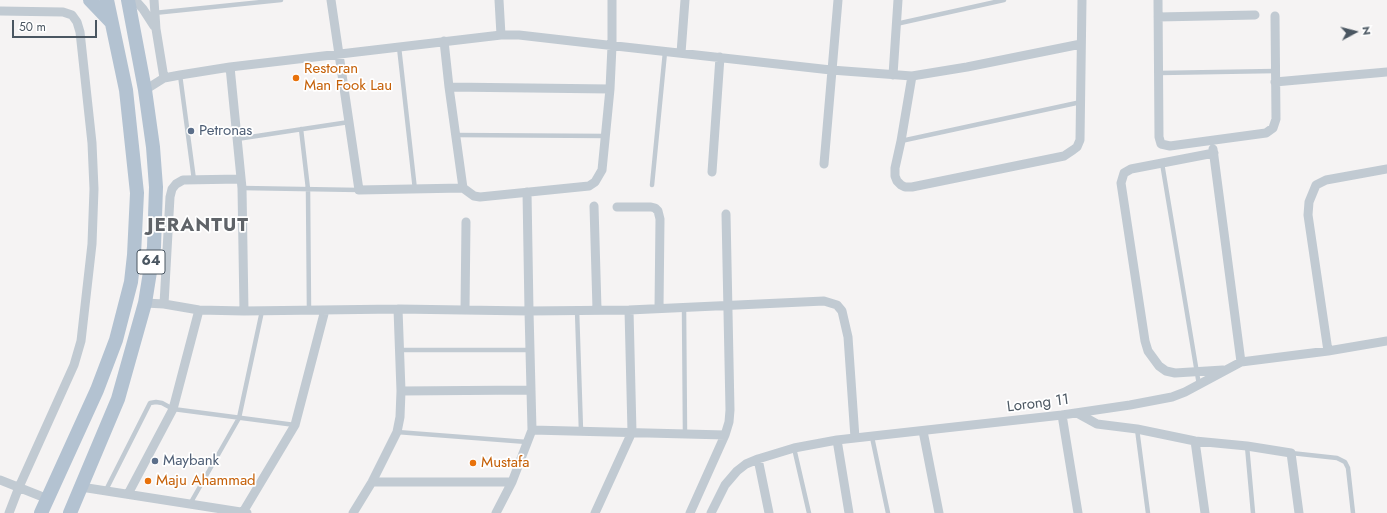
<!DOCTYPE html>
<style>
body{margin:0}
#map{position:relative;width:1387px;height:513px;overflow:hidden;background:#f5f3f3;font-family:Jost,sans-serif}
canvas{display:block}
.north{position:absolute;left:1335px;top:12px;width:40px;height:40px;-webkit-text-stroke:3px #fff;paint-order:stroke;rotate:83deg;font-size:11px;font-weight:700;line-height:16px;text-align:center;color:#4a5661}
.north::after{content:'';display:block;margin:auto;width:14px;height:18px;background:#4a5661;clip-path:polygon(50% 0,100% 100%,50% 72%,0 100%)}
.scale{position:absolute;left:12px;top:20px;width:85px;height:18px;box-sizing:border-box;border:2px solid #4a5661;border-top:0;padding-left:5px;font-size:12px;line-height:14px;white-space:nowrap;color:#4a5661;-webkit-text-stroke:3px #fff;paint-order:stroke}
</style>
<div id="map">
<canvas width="1387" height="513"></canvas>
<div class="north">N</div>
<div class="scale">50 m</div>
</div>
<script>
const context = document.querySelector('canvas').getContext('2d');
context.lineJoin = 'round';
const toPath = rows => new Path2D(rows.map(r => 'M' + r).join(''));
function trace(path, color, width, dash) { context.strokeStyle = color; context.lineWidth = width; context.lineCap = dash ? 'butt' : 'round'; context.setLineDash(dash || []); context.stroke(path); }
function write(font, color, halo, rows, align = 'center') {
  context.font = font + ' Jost,sans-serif'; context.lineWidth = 3.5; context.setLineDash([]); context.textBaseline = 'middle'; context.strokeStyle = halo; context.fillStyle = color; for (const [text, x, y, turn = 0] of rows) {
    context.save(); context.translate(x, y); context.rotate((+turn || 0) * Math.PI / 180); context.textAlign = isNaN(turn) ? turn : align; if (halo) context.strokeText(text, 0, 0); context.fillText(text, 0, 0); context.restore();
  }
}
const lane = toPath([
 [154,13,281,0],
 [896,24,1004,0],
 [399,47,415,190],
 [1159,73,1275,71],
 [180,75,194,180],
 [301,129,308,189,309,310],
 [456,135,606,136],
 [237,139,349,122],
 [901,141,1081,102],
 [1162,163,1199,385],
 [652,185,665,52],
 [242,188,359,190],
 [684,307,685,434],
 [577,310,581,431],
 [399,350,530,350],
 [1137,429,1148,513],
 [397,432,527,442],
 [872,437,888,513],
 [1247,446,1253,513],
 [794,448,809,513],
 [1291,453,1337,458,1345,462,1348,468,1353,513],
 [106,490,150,403,156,402,162,403,173,409,295,425],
 [190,504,239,418,262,311]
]);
const street = toPath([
 [135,0,143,9,154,26],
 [154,0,156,29,164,78],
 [331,0,359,190,463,188],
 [499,0,501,35],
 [1158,0,1159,137,1161,144,1170,146,1266,133,1273,128,1276,119,1275,16],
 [0,11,63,12,72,15,77,22,80,32,92,143,94,189,92,244,81,341,74,365,19,487,9,513],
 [1158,17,1255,15],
 [444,41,449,87,463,188,474,196,480,197,589,186,595,182,602,170,610,89,612,46,612,0],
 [681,53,685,0],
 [230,67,242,188,244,311],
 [893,75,898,0],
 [912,76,901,141,895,168,895,176,897,181,901,185,905,187,912,187,1064,156,1073,150,1077,147,1080,140,1082,0],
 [1275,82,1387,72],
 [449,87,610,89],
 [145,90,164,78,180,75,230,67,501,35,519,35,580,42,831,70,912,76,967,67,1081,44],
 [1213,149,1241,362],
 [1214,153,1131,169,1124,173,1121,183,1145,341,1148,351,1159,366,1166,371,1175,373,1223,370],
 [824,164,838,0],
 [712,172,720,57],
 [594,206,597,309],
 [617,207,651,207,655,208,658,211,660,219,659,308],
 [145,303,164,304,199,310,244,311,398,309,529,311,629,310,824,301,837,305,842,311,848,337,855,438],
 [164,304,170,197,172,189,176,184,183,180,241,179],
 [465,310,466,222],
 [1328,351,1308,215,1309,202,1316,185,1326,180,1387,169],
 [401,391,531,390],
 [1077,413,1097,424,1137,429,1195,441,1247,446,1291,453,1299,513],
 [1062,415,1078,513],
 [532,430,725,435],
 [923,431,939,513],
 [837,440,849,513],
 [1195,441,1205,513],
 [758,459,769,513],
 [0,480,48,499],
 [372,482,512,482],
 [81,487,247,513],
 [128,494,173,409,199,310],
 [243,512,295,425,325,310],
 [353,513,372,482,397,432,400,417,401,391,398,309],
 [496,513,512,482,532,430,529,311,527,192],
 [595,513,632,432,629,310],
 [690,513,725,435,729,422,730,410,726,214],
 [711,513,725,485,737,471,746,464,758,459,794,448,837,440,1062,415,1130,405,1172,397,1185,392,1241,362,1328,351,1387,341]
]);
const primary = toPath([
 [90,0,112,23],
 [41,513,97,390,116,340,131,282,134,255,137,193,126,90,107,0],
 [70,513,118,399,145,303,154,247,156,187,153,147,145,90,128,0]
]);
const markers = [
 [296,78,4,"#e8710a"],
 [191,131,4,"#5c6f8a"],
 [155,461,4,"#5c6f8a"],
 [473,463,4,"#e8710a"],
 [148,481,4,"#e8710a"]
];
const shields = [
 [151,262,28]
];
const shieldNames = [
 ["64",151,262]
];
const foodNames = [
 ["Restoran",304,69],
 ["Man Fook Lau",304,86],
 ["Mustafa",481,463],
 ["Maju Ahammad",156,481]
];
const serviceNames = [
 ["Petronas",199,131],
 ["Maybank",163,461]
];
const streetNames = [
 ["Lorong 11",1038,404,-7]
];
const districtNames = [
 ["JERANTUT",198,226]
];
trace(lane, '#c1cad2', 4.5);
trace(street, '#c1cad2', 9);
trace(primary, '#b3c2d1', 14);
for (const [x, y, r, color] of markers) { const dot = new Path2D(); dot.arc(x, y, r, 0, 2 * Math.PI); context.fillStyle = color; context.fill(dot); trace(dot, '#fff', 1.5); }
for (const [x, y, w] of shields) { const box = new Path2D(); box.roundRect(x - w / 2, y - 12, w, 24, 3); context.fillStyle = '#fff'; context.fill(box); trace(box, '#4a5661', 1); }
write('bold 14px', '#4a5661', null, shieldNames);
write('15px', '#c56008', '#fff', foodNames, 'left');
write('15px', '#4e5e75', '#fff', serviceNames, 'left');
write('15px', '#4a5661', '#fff', streetNames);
context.letterSpacing = '1px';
write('bold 19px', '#5f6368', '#fff', districtNames);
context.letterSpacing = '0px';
</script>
